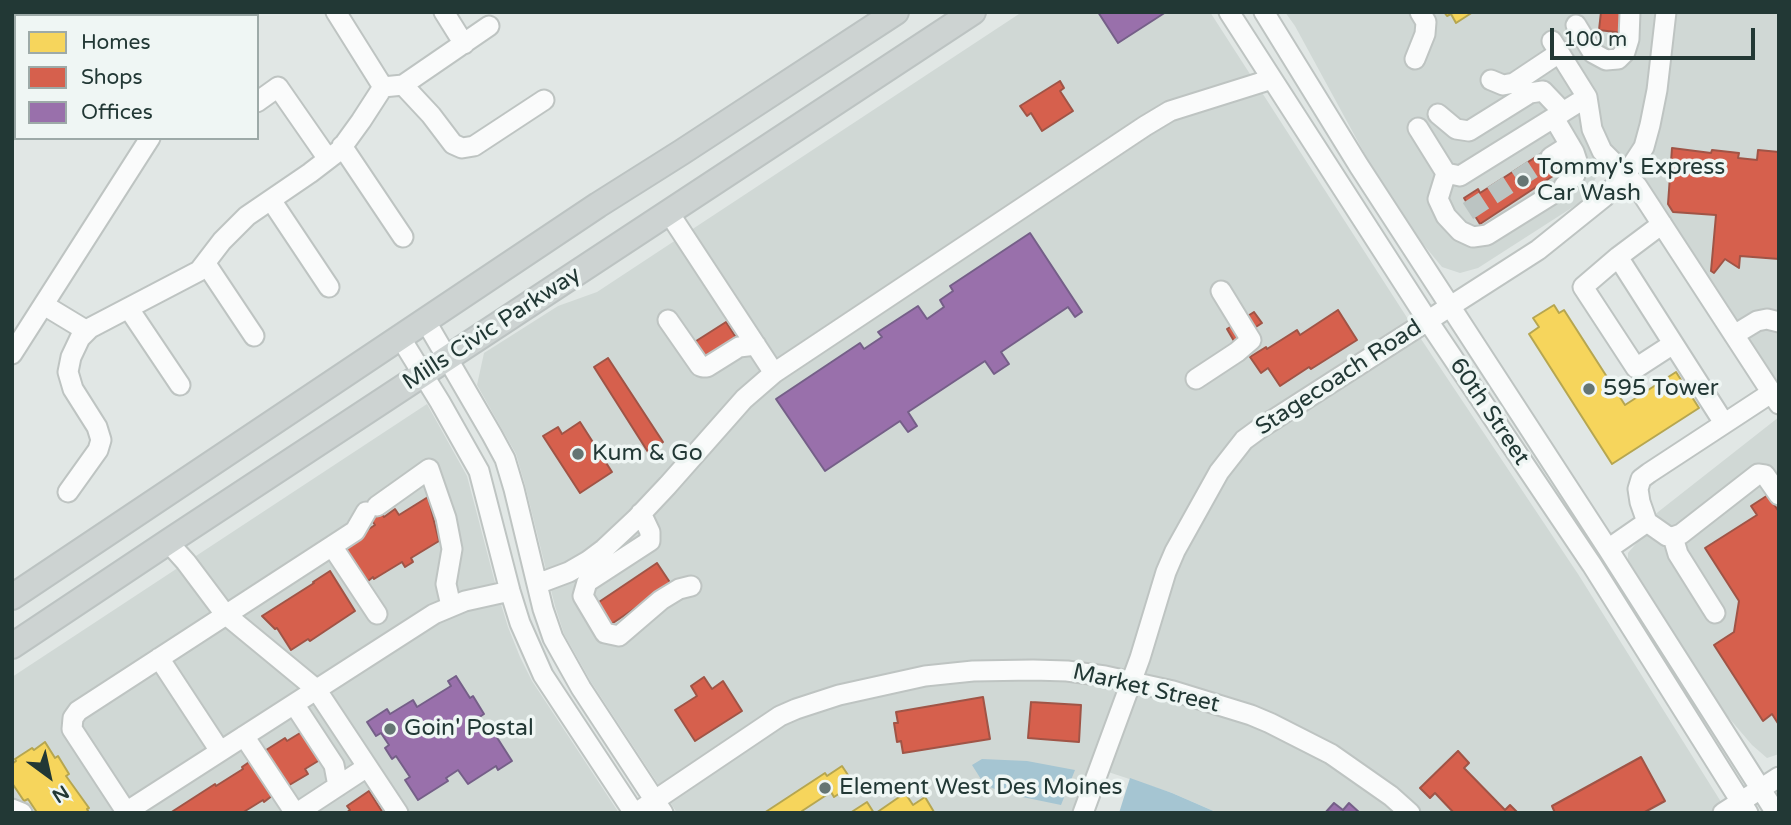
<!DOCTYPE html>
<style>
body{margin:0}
#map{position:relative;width:1791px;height:825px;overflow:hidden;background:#e1e7e5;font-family:"Varela Round",sans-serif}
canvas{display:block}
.frame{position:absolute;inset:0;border:14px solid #223835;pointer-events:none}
.legend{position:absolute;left:14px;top:14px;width:245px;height:126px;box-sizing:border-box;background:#eff6f4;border:2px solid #9daaa8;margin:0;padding:9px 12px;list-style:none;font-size:21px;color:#223835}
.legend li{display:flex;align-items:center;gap:14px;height:35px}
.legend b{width:35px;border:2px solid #9daaa8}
.north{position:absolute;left:14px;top:741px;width:70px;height:70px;-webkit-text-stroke:5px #eff6f4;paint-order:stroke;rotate:147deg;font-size:19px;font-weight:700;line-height:28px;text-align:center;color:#223835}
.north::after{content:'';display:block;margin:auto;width:24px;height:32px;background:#223835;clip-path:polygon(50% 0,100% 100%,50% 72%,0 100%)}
.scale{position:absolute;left:1550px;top:28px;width:205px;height:32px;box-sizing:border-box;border:4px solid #223835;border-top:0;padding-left:9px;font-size:21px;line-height:24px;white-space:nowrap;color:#223835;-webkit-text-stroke:5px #eff6f4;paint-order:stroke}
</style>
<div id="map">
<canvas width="1791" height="825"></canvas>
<div class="frame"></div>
<ul class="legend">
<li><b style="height:19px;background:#f6d55c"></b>Homes</li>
<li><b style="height:19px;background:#d6604d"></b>Shops</li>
<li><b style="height:19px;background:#9970ab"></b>Offices</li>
</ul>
<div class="north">N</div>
<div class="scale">100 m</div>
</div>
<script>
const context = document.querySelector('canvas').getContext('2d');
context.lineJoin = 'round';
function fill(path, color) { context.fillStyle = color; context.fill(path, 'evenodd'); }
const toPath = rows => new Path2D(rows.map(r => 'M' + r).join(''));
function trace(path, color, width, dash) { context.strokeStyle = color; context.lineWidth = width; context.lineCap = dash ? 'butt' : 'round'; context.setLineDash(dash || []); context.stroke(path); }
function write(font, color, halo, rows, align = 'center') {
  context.font = font + ' "Varela Round",sans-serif'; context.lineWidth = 7; context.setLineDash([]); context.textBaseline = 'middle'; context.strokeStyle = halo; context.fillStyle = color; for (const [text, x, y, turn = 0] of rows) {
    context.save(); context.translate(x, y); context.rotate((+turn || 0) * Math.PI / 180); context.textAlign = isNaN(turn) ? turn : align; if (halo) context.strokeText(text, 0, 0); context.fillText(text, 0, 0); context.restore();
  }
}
const built = toPath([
 [1022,12,1210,12,1415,330,1578,574,1728,813,1218,813,1172,793,1093,767,1075,813,677,813,591,682,564,634,555,606,525,485,516,454,477,385,484,353,558,306,597,292],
 [1285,12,1779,12,1779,404,1734,335,1642,175,1620,154,1595,179,1587,198,1478,268,1460,273,1442,267,1419,239,1368,160,1295,26],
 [427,404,467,476,498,594,508,627,520,657,532,681,619,813,12,813,12,677],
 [1779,417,1779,754,1767,758,1752,745,1723,711,1628,560,1628,553,1639,540,1647,522,1658,512]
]);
const green = toPath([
 [12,12,94,12,91,16,16,16,16,138,12,144]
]);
const water = toPath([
 [982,759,1027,761,1075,770,1061,805,1003,793,984,784,972,765],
 [1130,778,1172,793,1218,813,1119,813]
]);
const homes = toPath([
 [1444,12,1473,12,1456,23,1451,14,1447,16,1444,12],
 [1554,305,1559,313,1564,310,1625,405,1676,372,1699,408,1612,464,1529,334,1539,327,1533,318,1554,305],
 [45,742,55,758,58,756,69,774,66,776,89,808,87,809,89,813,33,813,36,811,28,799,24,801,12,783,12,764,16,761,15,759,32,748,34,750,45,742],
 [842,766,854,784,834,797,831,792,802,811,803,813,764,813,825,773,827,776,842,766],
 [905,793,913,805,925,797,934,812,876,813,905,793],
 [867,802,874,813,850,813,867,802]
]);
const shops = toPath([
 [1601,12,1626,12,1623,33,1599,30,1601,12],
 [1060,81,1064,88,1060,91,1073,111,1042,131,1031,113,1027,116,1020,106,1060,81],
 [1672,148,1711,153,1712,150,1739,153,1738,158,1757,160,1758,150,1779,152,1779,259,1740,256,1739,268,1725,259,1714,273,1711,271,1716,215,1673,212,1668,204,1672,148],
 [1545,151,1559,172,1480,224,1464,198,1478,189,1480,193,1545,151],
 [1338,310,1357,340,1311,369,1309,367,1280,386,1268,368,1261,373,1250,357,1266,347,1267,349,1297,330,1300,335,1338,310],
 [1254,312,1262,323,1234,341,1227,329,1254,312],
 [726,322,739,342,706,363,693,343,726,322],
 [608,358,663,442,648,452,594,367,608,358],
 [580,422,612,472,580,493,543,436,558,427,562,434,580,422],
 [1768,495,1779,512,1779,725,1772,714,1763,721,1714,645,1734,632,1739,601,1705,548,1757,515,1751,506,1768,495],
 [428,497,439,541,411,558,413,562,405,567,402,562,374,579,373,577,368,581,365,577,363,578,343,546,375,525,365,510,375,503,384,517,395,509,399,515,428,497],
 [657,563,671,584,610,625,596,604,657,563],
 [330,571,355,611,310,641,308,639,291,650,277,628,275,629,262,616,314,583,313,582,330,571],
 [704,677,712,689,723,681,742,711,695,741,675,710,697,696,691,686,704,677],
 [983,697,990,739,903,753,901,741,897,742,894,723,898,723,896,712,983,697],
 [1031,702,1081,705,1079,742,1028,738,1031,702],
 [305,730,323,758,305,769,308,774,286,787,263,752,285,738,287,741,305,730],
 [1458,751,1469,763,1464,768,1505,810,1510,805,1518,813,1454,813,1435,793,1430,798,1420,788,1458,751],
 [1641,757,1665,801,1643,813,1555,813,1552,806,1641,757],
 [255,758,277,792,264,802,263,800,242,813,170,813,215,784,216,786,243,769,242,767,255,758],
 [369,791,383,813,346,813,350,810,347,806,369,791]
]);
const offices = toPath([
 [1098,12,1166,12,1118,43,1098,12],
 [1030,233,1082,312,1075,317,1068,307,1001,352,1009,364,994,374,985,361,908,412,917,426,908,432,900,421,825,471,776,399,860,343,864,349,882,337,878,332,918,306,927,319,944,307,940,300,953,291,950,286,1030,233],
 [456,676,470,698,473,696,484,714,478,718,485,728,489,725,512,761,498,770,496,766,468,784,458,770,446,778,448,781,418,800,405,780,410,777,396,756,392,759,385,748,389,745,381,733,376,736,367,722,387,709,390,714,413,700,417,707,451,686,448,681,456,676],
 [1334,803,1343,810,1349,803,1360,813,1325,813,1334,803]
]);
const minorTunnel = toPath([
 [1468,211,1551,157]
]);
const minor = toPath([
 [336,12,383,87],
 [444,12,464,44],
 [1229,12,1428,321,1592,565,1748,813],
 [1264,12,1359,166,1608,549,1776,813],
 [71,16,73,12],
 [223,16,225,12],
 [1576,25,1593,53,1606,60,1618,59,1625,52,1629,39,1630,12],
 [1552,41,1587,97,1592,129,1602,151,1637,186,1779,404],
 [1415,59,1425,34,1426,22,1420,12],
 [1491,80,1503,85,1514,83,1559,53],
 [403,85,431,115,453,144,462,148,474,146,544,100],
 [257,102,278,87,328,159],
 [1438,114,1456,129,1469,131,1530,93,1543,91,1563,112],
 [1554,118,1574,152,1577,161,1575,175,1564,186],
 [12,123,16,115],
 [1418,128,1446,173,1460,176,1587,97],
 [342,146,403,237],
 [1551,157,1570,145],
 [1446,173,1438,199,1446,216,1460,231,1473,237,1487,235,1551,195],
 [271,200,329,287],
 [669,213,774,373],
 [1662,224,1618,257,1724,423],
 [1618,257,1583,287,1636,368,1673,344],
 [206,264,254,336],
 [44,305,87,331],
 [129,309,180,385],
 [425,320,492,435,505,459,514,489,543,609,553,638,581,688,663,813],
 [668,320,700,366,703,367,707,367,739,347,756,345],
 [1734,335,1757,321,1767,319,1779,322],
 [400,337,440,402,479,471,510,591,520,623,543,675,634,813],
 [12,354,150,138],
 [1196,379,1237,352,1251,340,1221,291],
 [1771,393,1649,473,1641,479,1638,489,1640,502,1647,522,1667,536,1673,537,1681,534,1758,474,1765,475,1779,495],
 [68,492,98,450,101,440,97,427,73,389,68,372,71,357,80,338,90,328,199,271,222,241,247,216,310,173,340,150,361,121,383,87,403,85,489,26],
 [377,506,429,469,446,518,452,549,446,584,451,606],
 [366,512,355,531,332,546,377,614],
 [641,513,650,532,650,541,587,582,583,596,605,633,619,636,661,600,679,589,691,586],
 [1673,537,1678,554,1715,613],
 [168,542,186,562,225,614,316,689,398,813],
 [1608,549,1647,522],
 [537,584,569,572,588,561,604,549,636,519,668,485,744,399,774,373,1145,126,1170,111,1272,79],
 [159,658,220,751],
 [294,704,334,765,338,786],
 [244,736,295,813],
 [12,809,22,813],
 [126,812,434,614,465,601,510,591],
 [127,813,72,729,73,718,78,711,332,546],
 [297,813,367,767],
 [636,813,780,716,796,709,839,695,925,676,973,671,1033,670,1067,671,1105,676,1173,691,1251,715,1270,723,1331,754,1391,796,1410,813],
 [1083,813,1140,658,1166,572,1175,551,1219,472,1244,440,1259,429,1538,250,1604,197,1625,176,1644,147,1650,125,1657,90,1666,12],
 [1723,813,1779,777]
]);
const major = toPath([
 [12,597,598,205,682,152,896,12],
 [12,646,168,542,973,12]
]);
const markers = [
 [1523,181,7,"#657573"],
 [1589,389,7,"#657573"],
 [578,454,7,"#657573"],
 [390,729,7,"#657573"],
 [825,788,7,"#657573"]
];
const poiNames = [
 ["Tommy's Express",1537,168],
 ["Car Wash",1537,194],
 ["595 Tower",1603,389],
 ["Kum & Go",592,454],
 ["Goin' Postal",404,729],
 ["Element West Des Moines",839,788]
];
const streetNames = [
 ["Mills Civic Parkway",492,329,-33],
 ["Stagecoach Road",1339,378,-33],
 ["60th Street",1489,412,56],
 ["Market Street",1146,689,13]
];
fill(built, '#d0d8d5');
fill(green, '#cbdfd4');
fill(water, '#a5c5d2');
fill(homes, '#f6d55c');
trace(homes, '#b6a650', 2);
fill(shops, '#d6604d');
trace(shops, '#a05446', 2);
fill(offices, '#9970ab');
trace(offices, '#755f88', 2);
trace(minorTunnel, '#bbc4c2', 19, [19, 10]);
trace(minor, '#bec4c2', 23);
trace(major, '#bcc3c2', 28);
trace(minor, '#fafbfb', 19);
trace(major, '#cdd3d2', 24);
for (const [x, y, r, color] of markers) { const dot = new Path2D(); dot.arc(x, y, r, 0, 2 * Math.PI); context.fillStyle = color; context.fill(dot); trace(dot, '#eff6f4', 2.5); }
write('23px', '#223835', '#eff6f4', poiNames, 'left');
write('23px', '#223835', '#eff6f4', streetNames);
</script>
